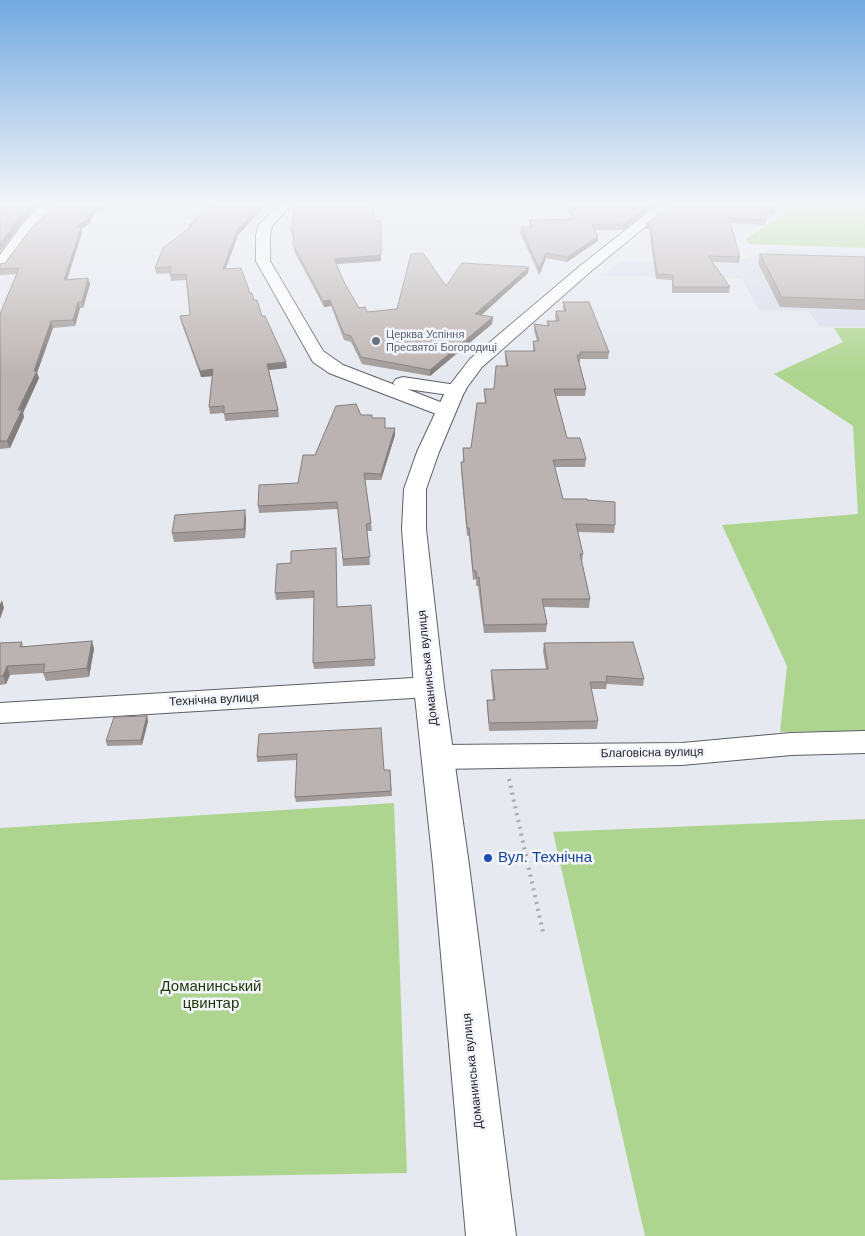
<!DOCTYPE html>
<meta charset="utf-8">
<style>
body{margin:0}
canvas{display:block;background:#e6e9f0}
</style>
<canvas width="865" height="1236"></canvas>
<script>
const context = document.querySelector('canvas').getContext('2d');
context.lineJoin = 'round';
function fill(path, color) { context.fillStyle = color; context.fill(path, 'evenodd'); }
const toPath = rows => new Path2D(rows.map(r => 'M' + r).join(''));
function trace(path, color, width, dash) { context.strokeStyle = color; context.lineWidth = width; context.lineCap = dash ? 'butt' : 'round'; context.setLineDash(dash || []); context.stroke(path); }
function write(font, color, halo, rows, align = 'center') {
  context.font = font + ' Helvetica,sans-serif'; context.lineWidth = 5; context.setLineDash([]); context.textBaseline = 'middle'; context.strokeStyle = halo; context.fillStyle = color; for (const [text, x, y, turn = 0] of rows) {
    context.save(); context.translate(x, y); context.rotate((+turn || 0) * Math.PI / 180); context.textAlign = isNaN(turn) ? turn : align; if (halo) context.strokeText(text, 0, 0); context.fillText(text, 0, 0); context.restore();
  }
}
const built = toPath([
 [770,249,865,253,865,326,820,326,808,311,760,311,741,278,602,276,620,261,734,264]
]);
const green = toPath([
 [820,203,865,203,865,248,749,244,746,239,794,208,816,209],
 [834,328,865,328,865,731,780,732,787,666,722,525,858,514,853,426,774,374,843,342],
 [394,803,407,1173,0,1180,0,828],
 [865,819,865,1236,645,1236,553,832]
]);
const path = toPath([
 [509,779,543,932]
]);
const minor = toPath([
 [48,203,62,203,48,214,32,231,5,268,0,269,0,255,22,225,38,208,48,203],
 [280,203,293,203,272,226,270,235,270,261,323,351,343,365,395,385,393,383,396,379,403,377,463,386,466,390,463,394,456,396,407,389,453,407,456,411,453,415,446,417,439,415,329,373,313,362,256,261,256,235,259,225,280,203],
 [429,677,440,680,444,687,440,694,429,697,0,723,0,703,429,677],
 [865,731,865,753,791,755,682,765,439,769,428,765,423,757,428,749,439,745,682,743,791,733,865,731]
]);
const major = toPath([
 [660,203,674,203,590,272,482,367,465,390,439,452,426,489,426,529,444,687,469,865,516,1236,466,1236,433,865,414,687,402,529,404,489,417,452,446,390,470,359,580,266,660,203]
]);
const wall = toPath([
 [566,203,657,203,623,230,595,230,598,241,567,262,546,258,539,275,520,232,521,227,529,227,529,220,573,219,566,208],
 [779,203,778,209,776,209,775,215,767,214,765,225,730,223,740,257,739,263,712,262,730,287,729,293,672,293,672,280,656,279,649,229,645,229,646,224],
 [261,210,238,235,226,269,250,293,254,300,287,368,269,370,278,410,279,417,225,421,224,413,210,414,209,407,213,376,201,377,181,322,180,316,190,315,186,280,171,281,170,273,156,274,155,268,189,228,189,225],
 [93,215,93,217,91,219,91,222,81,230,82,233,67,279,88,278,90,284,83,308,80,308,75,326,53,328,37,373,39,378,23,413,24,417,10,448,0,449,0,314,17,274,0,275,0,269,5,263],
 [375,221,381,261,336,264,345,284,359,308,367,312,397,309,446,286,528,273,480,315,493,317,492,324,430,376,362,364,351,342,344,340,331,306,324,307,294,251,294,236,292,236,291,231],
 [760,254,865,257,865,310,780,307,758,263],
 [563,302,609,352,608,359,580,359,580,362,579,362,586,389,585,396,556,396,567,438,586,459,585,467,555,467,563,499,587,500,615,525,614,533,578,532,583,554,582,562,590,599,589,608,544,607,547,624,546,632,484,633,478,586,476,586,476,579,473,580,469,536,467,536,461,469,461,462,463,462,463,448,471,448,485,403,484,389,494,389,506,366,505,357,505,351,533,351,533,341,537,341,534,330,534,324,547,326,547,321,556,321,555,317,556,311,564,311,563,308],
 [361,415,372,418,395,435,381,480,365,480,371,523,372,531,367,531,370,565,343,566,338,509,259,513,258,506,298,483,315,455],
 [246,519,245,538,174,542,172,533],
 [277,564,337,607,371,605,375,666,314,669,313,663,314,598,276,600,275,593],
 [92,641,94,649,89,677,46,681,43,673,10,675,6,684,0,685,0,643,22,642,23,647],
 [544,643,644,679,643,686,607,684,606,689,591,689,598,721,597,729,489,731,487,707,487,700,493,700,491,677,491,670,546,669,543,651],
 [147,716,148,721,142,745,107,746,106,741],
 [259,734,384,770,390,770,392,796,296,802,295,797,297,760,257,762,257,757]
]);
const shadedWall = toPath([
 [34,203,45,203,37,206,21,224,0,252,0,244,19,218],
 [102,203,110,203,93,215,93,217,91,219,91,222,81,230,82,233,65,286,64,280,76,227,90,212],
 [264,203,270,203,261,210,238,235,223,275,223,269,237,230],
 [652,203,657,203,623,230,624,224],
 [381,221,381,261,334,264,334,259],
 [598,236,598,241,567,262,568,257],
 [546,253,546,258,539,275,539,269],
 [529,267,528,273,475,321,475,314],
 [88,278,90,284,83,308,82,302],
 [330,300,331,306,324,307,323,301],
 [78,302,80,308,75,326,73,320],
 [493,317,492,324,430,376,430,370],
 [51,321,53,328,37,373,39,378,23,413,24,417,10,448,7,441,34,371],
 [286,362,287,368,268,370,267,364],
 [213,369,214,376,201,377,200,371],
 [395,428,395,435,381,480,381,474],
 [245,510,246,519,245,538,244,529],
 [2,600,4,608,0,619,0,604],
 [92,641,94,649,89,677,87,668],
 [7,666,10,675,6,684,3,676],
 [147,716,148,721,142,745,141,740]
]);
const building = toPath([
 [0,203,34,203,19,218,0,244,0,203],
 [58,203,102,203,90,212,92,212,86,216,90,217,76,227,81,227,64,280,88,278,82,302,78,302,73,320,51,321,34,371,37,371,18,410,22,410,7,441,0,441,0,314,19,268,0,269,0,264,5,263,32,227,58,203],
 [212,203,264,203,237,230,223,269,241,268,250,293,252,293,254,300,257,300,262,316,265,316,286,362,267,364,278,410,224,414,224,406,209,407,213,369,200,371,180,316,190,315,186,274,170,275,171,267,155,268,163,248,193,225,189,225,212,203],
 [295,203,373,203,375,221,381,221,381,255,334,259,345,284,359,308,365,307,367,312,397,309,411,254,423,253,446,286,462,263,529,267,475,314,493,317,430,370,361,357,351,336,344,334,330,300,323,301,293,245,294,231,291,231,295,203],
 [566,203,652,203,624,224,592,225,598,236,568,257,546,253,539,269,521,227,532,227,529,220,576,219,566,203],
 [672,203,779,203,779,204,777,204,776,210,767,209,766,220,729,218,740,257,708,256,730,287,673,287,673,275,657,274,650,224,646,224,672,203],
 [760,254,865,257,865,300,782,297,760,254],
 [563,302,589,302,609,352,580,352,581,355,577,355,586,389,554,389,567,438,580,438,586,459,553,460,563,499,587,499,587,500,615,502,615,525,576,524,583,554,580,554,590,599,542,599,547,624,484,625,479,577,477,578,476,571,473,571,469,528,467,528,461,462,464,462,463,448,471,448,477,403,486,403,484,389,494,389,496,366,508,366,505,351,535,351,533,341,539,341,534,324,549,326,547,321,559,321,556,311,566,311,563,302],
 [356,404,361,415,372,415,372,418,385,418,385,428,395,428,381,474,364,473,371,523,366,524,370,557,343,559,337,502,258,506,259,485,298,483,303,455,315,455,336,406,356,404],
 [245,510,244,529,172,533,175,515,245,510],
 [336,548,337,607,371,605,375,659,313,663,314,591,275,593,277,564,291,563,291,551,336,548],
 [92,641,87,668,43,673,45,664,7,666,3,676,0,676,0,643,22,642,20,647,92,641],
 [633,642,644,679,606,676,607,682,590,682,598,721,489,723,487,700,495,700,491,670,548,669,544,643,633,642],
 [147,716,141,740,106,741,114,717,147,716],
 [381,728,384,770,390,770,391,791,295,797,297,754,257,757,259,734,381,728]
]);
const markers = [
 [376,341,5,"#6b7280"],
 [488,858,5,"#1a4fb4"]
];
const farWorshipnames = [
 ["Церква Успіння",386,335],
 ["Пресвятої Богородиці",386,348]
];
const streetNames = [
 ["Доманинська вулиця",428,668,-96],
 ["Технічна вулиця",214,700,-3],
 ["Благовісна вулиця",652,753,-1],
 ["Доманинська вулиця",473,1071,-96]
];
const nearTransitnames = [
 ["Вул. Технічна",498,858]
];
const nearParknames = [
 ["Доманинський",211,987],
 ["цвинтар",211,1004]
];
fill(built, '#d9ddeb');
fill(green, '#aed58f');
trace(minor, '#5d5f65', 2);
trace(major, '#5d5f65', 2);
trace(path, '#a6a8ae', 4, [2, 5]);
fill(minor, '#fff');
fill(major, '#fff');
fill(wall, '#a19a98');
fill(shadedWall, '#837d7c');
fill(building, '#bbb3b1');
trace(building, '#837d7c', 1);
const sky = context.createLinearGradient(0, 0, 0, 376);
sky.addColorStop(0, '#73a9e0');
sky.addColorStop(0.54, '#f4f5f8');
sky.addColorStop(1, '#f4f5f800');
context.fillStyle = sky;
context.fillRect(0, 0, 865, 376);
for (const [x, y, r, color] of markers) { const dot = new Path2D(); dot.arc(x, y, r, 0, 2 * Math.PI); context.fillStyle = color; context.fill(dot); trace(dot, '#f4f6fd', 2); }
write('11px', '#5b616d', '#f4f6fd', farWorshipnames, 'left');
write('12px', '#1f1f22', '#f4f6fd', streetNames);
write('15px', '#164399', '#f4f6fd', nearTransitnames, 'left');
write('15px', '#1e3601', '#f4f6fd', nearParknames);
</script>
